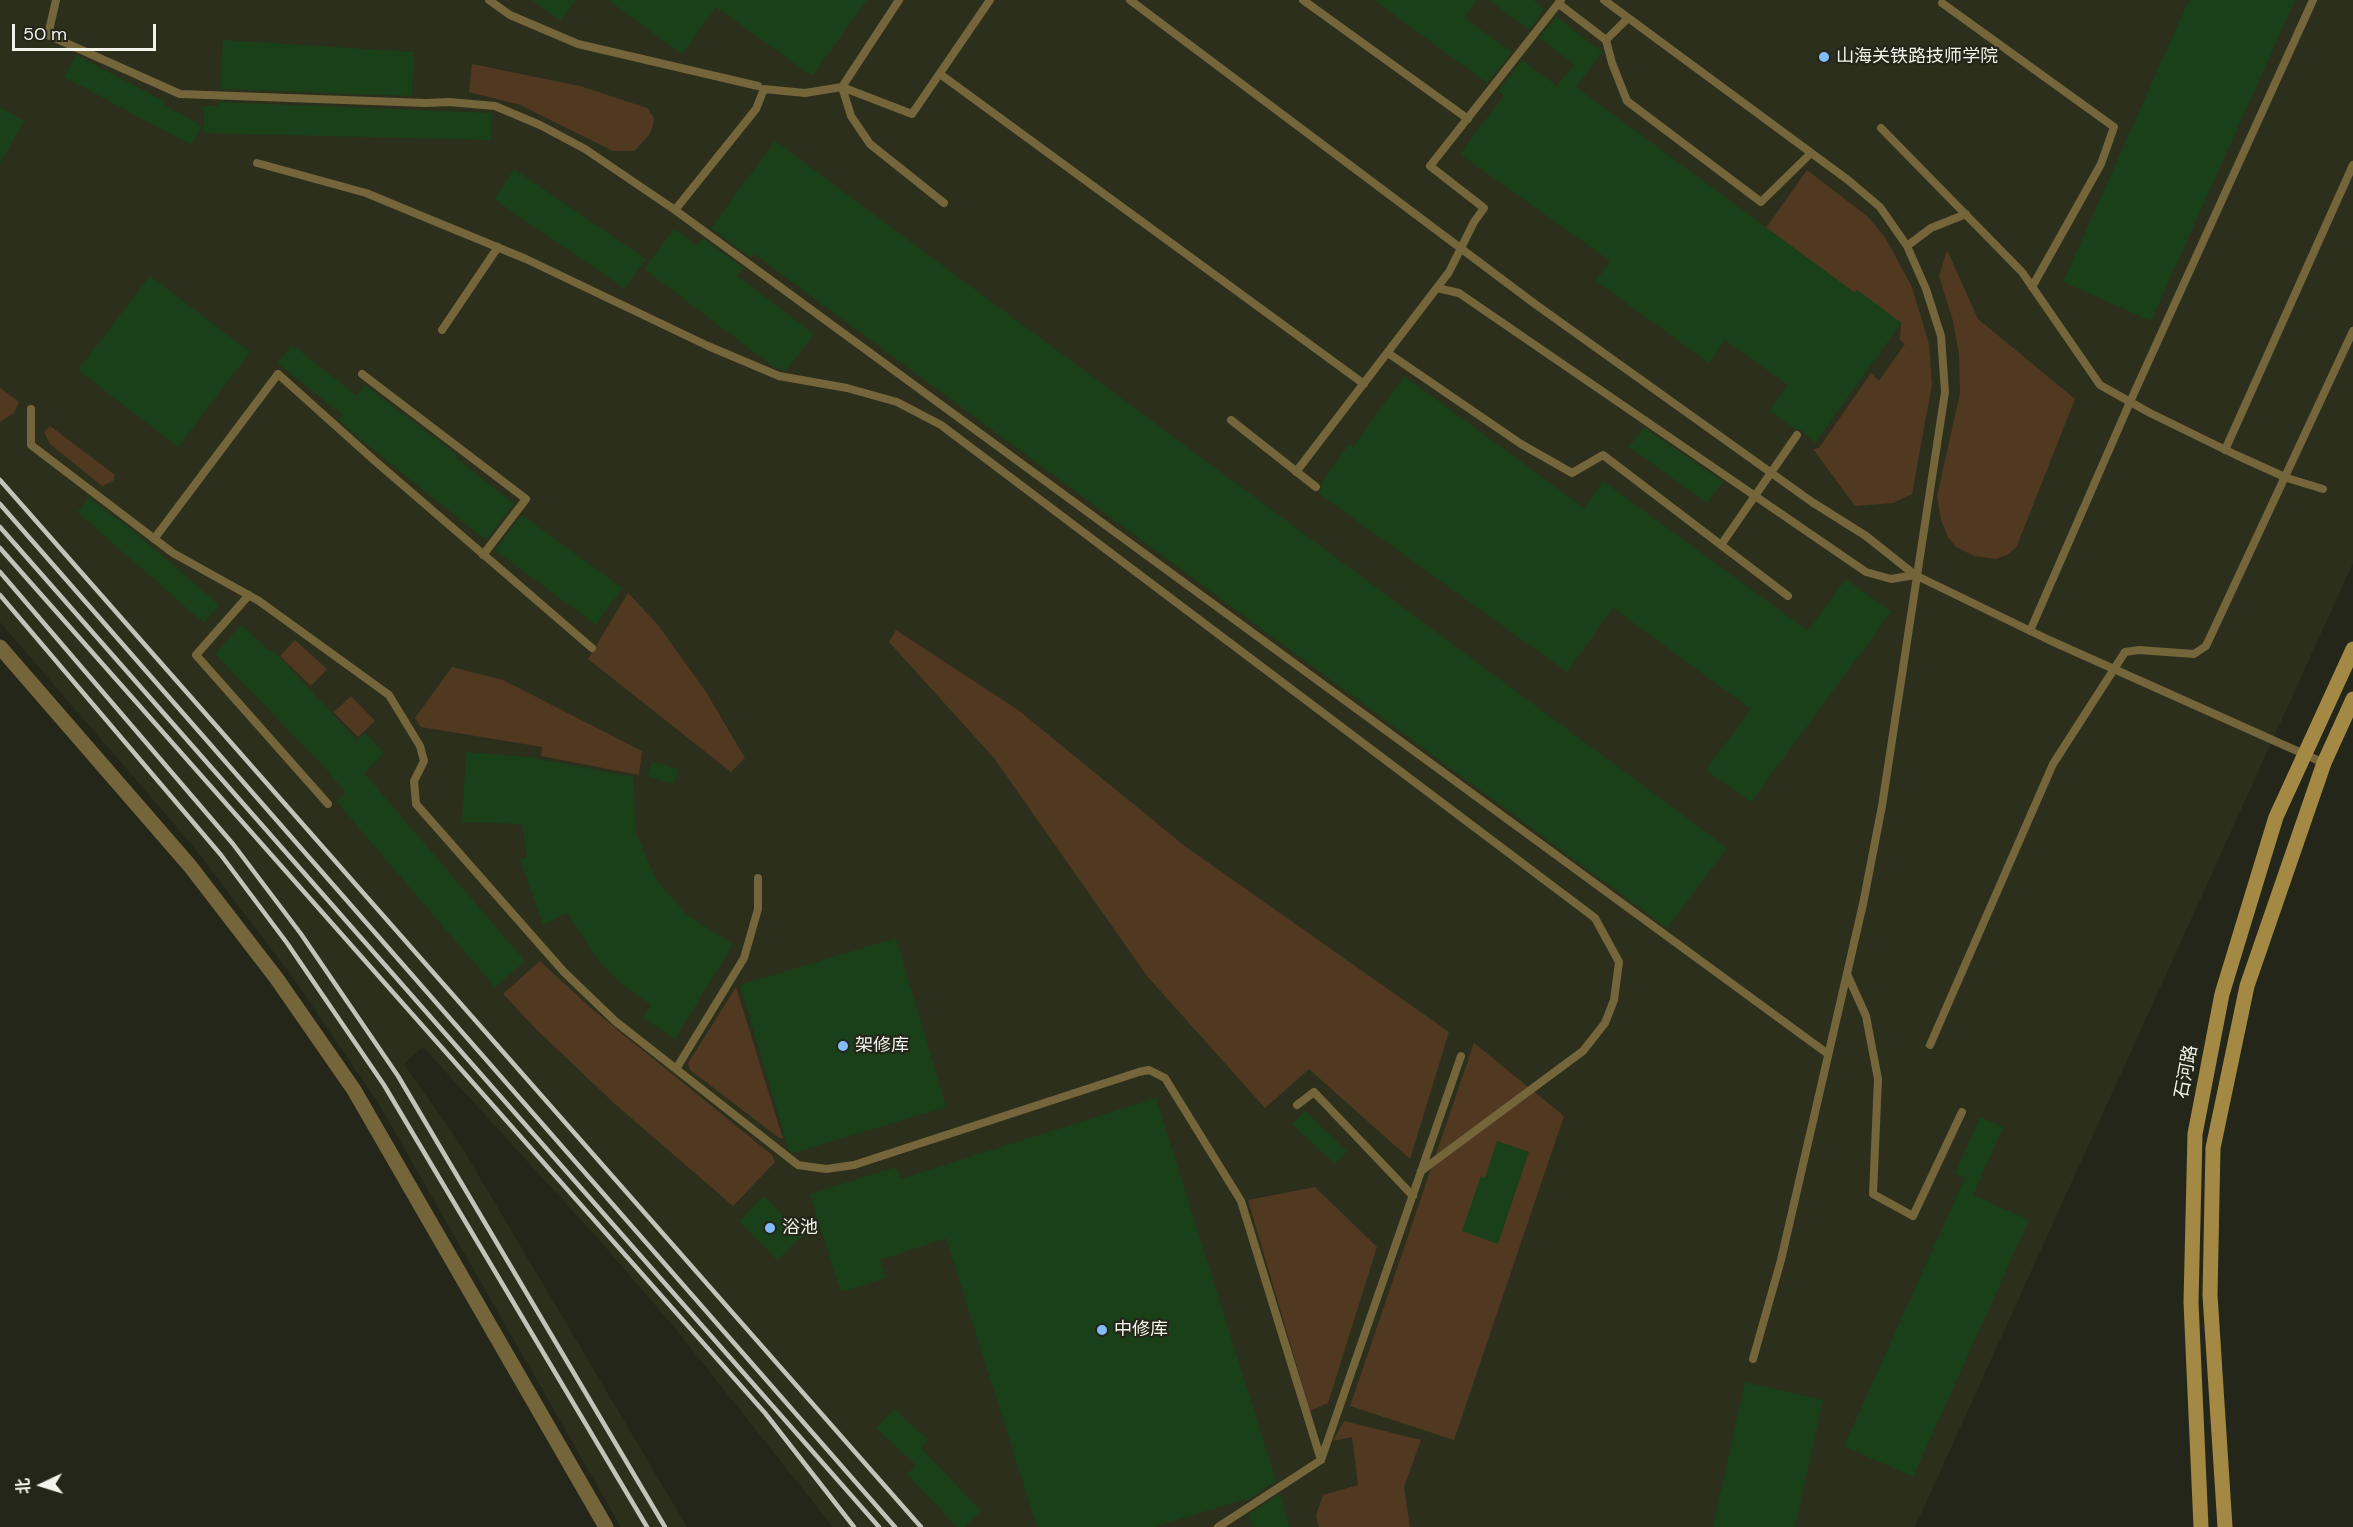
<!DOCTYPE html>
<meta charset="utf-8">
<style>
body{margin:0}
#map{position:relative;width:2353px;height:1527px;overflow:hidden;background:#24261a;font-family:"DM Sans","Noto Sans SC",sans-serif}
canvas{display:block}
.north{position:absolute;left:12px;top:1455px;width:60px;height:60px;-webkit-text-stroke:4px #24261a;paint-order:stroke;rotate:266deg;font-size:16px;font-weight:700;line-height:24px;text-align:center;color:#f2f4eb}
.north::after{content:'';display:block;margin:auto;width:21px;height:27px;background:#f2f4eb;clip-path:polygon(50% 0,100% 100%,50% 72%,0 100%)}
.scale{position:absolute;left:12px;top:24px;width:144px;height:27px;box-sizing:border-box;border:3px solid #f2f4eb;border-top:0;padding-left:8px;font-size:18px;line-height:21px;white-space:nowrap;color:#f2f4eb;-webkit-text-stroke:4px #24261a;paint-order:stroke}
</style>
<div id="map">
<canvas width="2353" height="1527"></canvas>
<div class="north">北</div>
<div class="scale">50 m</div>
</div>
<script>
const context = document.querySelector('canvas').getContext('2d');
context.lineJoin = 'round';
function fill(path, color) { context.fillStyle = color; context.fill(path, 'evenodd'); }
const toPath = rows => new Path2D(rows.map(r => 'M' + r).join(''));
function trace(path, color, width, dash) { context.strokeStyle = color; context.lineWidth = width; context.lineCap = dash ? 'butt' : 'round'; context.setLineDash(dash || []); context.stroke(path); }
function write(font, color, halo, rows, align = 'center') {
  context.font = font + ' "DM Sans","Noto Sans SC",sans-serif'; context.lineWidth = 4.5; context.setLineDash([]); context.textBaseline = 'middle'; context.strokeStyle = halo; context.fillStyle = color; for (const [text, x, y, turn = 0] of rows) {
    context.save(); context.translate(x, y); context.rotate((+turn || 0) * Math.PI / 180); context.textAlign = isNaN(turn) ? turn : align; if (halo) context.strokeText(text, 0, 0); context.fillText(text, 0, 0); context.restore();
  }
}
const built = toPath([
 [0,0,2353,0,2353,563,1915,1527,833,1527,678,1332,601,1242,423,1047,404,1064,460,1144,687,1527,621,1527,380,1106,292,976,192,845,0,622]
]);
const green = toPath([
 [472,64,580,86,647,108,654,118,653,126,649,135,634,151,613,151,520,105,469,92],
 [1807,170,1867,216,1885,237,1912,287,1929,344,1932,384,1912,494,1893,503,1855,506,1813,449,1819,448,1871,373,1879,381,1905,344,1900,340,1901,323,1857,290,1855,293,1766,228],
 [1947,250,1978,319,2075,399,2016,548,2007,555,1996,559,1974,556,1956,547,1948,537,1941,520,1937,496,1960,393,1959,355,1953,321,1939,276],
 [0,388,19,402,14,413,0,422],
 [50,426,115,475,113,481,102,486,50,444,44,432],
 [628,593,658,625,706,692,745,758,731,772,588,659],
 [896,630,1018,710,1186,847,1449,1032,1410,1159,1309,1069,1265,1108,1147,976,994,758,889,642],
 [295,640,327,669,311,686,280,656],
 [452,667,503,680,642,751,639,775,541,756,542,747,421,727,415,718],
 [351,696,375,721,358,737,334,712],
 [540,961,592,1009,772,1155,775,1162,733,1206,615,1104,537,1030,503,994],
 [736,987,783,1139,778,1137,690,1070,688,1063],
 [1474,1043,1564,1116,1454,1440,1350,1406],
 [1315,1187,1377,1247,1328,1403,1310,1411,1248,1200],
 [1344,1421,1421,1440,1404,1487,1410,1527,1319,1527,1316,1515,1323,1495,1358,1485,1352,1437,1333,1441]
]);
const building = toPath([
 [532,0,576,0,561,21],
 [608,0,867,0,812,76,716,7,682,54],
 [1374,0,1477,0,1464,18,1512,52,1487,83],
 [1489,0,1533,0,1545,9,1529,30],
 [2189,0,2295,0,2151,321,2063,282],
 [1556,17,1602,52,1576,87,1855,293,1857,290,1901,323,1815,443,1801,430,1795,429,1770,411,1788,385,1725,340,1709,363,1596,281,1610,261,1460,154,1504,95,1498,91,1522,60,1557,86,1574,64,1539,38],
 [223,40,414,52,412,96,220,89],
 [76,55,164,101,163,104,202,126,191,145,64,77],
 [219,102,492,113,491,140,203,133,204,106,219,106],
 [0,107,24,121,0,164],
 [775,141,1727,848,1667,928,754,254,751,258,711,228],
 [514,169,646,259,625,289,494,199],
 [674,229,697,246,703,238,743,268,737,276,814,334,786,371,774,367,644,269],
 [150,276,250,352,178,447,78,370],
 [292,345,357,396,365,385,457,455,455,457,514,504,486,540,361,440,339,420,343,415,277,363],
 [1404,376,1584,508,1603,481,1808,631,1846,579,1891,612,1751,802,1706,770,1751,709,1613,608,1567,672,1318,493,1322,488,1321,484,1349,444,1353,447],
 [1644,427,1723,482,1707,503,1629,447],
 [89,498,131,529,219,605,204,623,77,512],
 [522,515,622,588,596,625,495,550],
 [241,625,270,651,272,649,357,740,365,733,384,753,364,773,525,961,495,987,336,801,346,793,326,769,215,654],
 [466,752,528,757,633,777,636,833,657,881,687,915,733,944,675,1039,643,1018,651,1005,624,986,600,963,568,913,543,925,520,859,527,857,522,824,462,822],
 [652,761,678,769,674,784,648,776],
 [896,938,946,1107,793,1153,789,1150,740,985],
 [1156,1098,1276,1481,1246,1501,1245,1499,1155,1527,1037,1527,946,1238,880,1260,886,1278,841,1292,810,1194,896,1167,900,1179],
 [1305,1111,1347,1151,1335,1164,1292,1124],
 [1980,1117,2003,1127,1973,1195,2029,1220,1913,1477,1844,1446,1965,1178,1955,1174],
 [1497,1141,1529,1152,1498,1244,1462,1231,1481,1176,1485,1178],
 [764,1196,802,1236,777,1260,739,1221],
 [1745,1382,1823,1400,1795,1527,1713,1527],
 [894,1409,928,1440,921,1448,981,1511,965,1527,957,1527,907,1474,916,1465,876,1428],
 [1280,1494,1289,1527,1253,1527,1249,1514]
]);
const lane = toPath([
 [56,0,48,35,180,94,426,103,449,102,495,106,540,125,585,149,675,210],
 [489,0,510,15,578,44,758,86],
 [899,0,842,87,805,93,764,89,756,109,675,210,1828,1054],
 [1130,0,1535,304,1812,502,1866,536,1915,575,2049,640,2324,763],
 [1303,0,1468,119],
 [1604,0,1848,180,1880,207,1907,246,1926,289,1941,336,1945,392,1882,806,1863,904,1781,1260,1753,1359],
 [1942,3,2114,127,2101,164,2032,287],
 [1559,4,1606,40,1612,63,1627,101,1761,202,1811,153],
 [1606,40,1628,18],
 [940,74,1364,384],
 [1881,128,2022,272,2100,385,2150,413,2236,455,2287,478,2323,489],
 [257,163,366,193,526,259,708,346,779,376,847,388,897,402,941,425,1595,918,1619,962,1614,1000,1605,1023,1583,1051,1421,1171],
 [944,203,870,144,851,116,842,87,912,114,990,0],
 [1907,246,1931,228,1966,214],
 [1437,288,1459,293,1866,572,1891,579,1915,575],
 [442,330,498,247],
 [1388,353,1521,444,1572,473,1603,455,1788,596],
 [362,374,526,499,483,555],
 [31,409,31,445,173,553,259,601,389,695,420,746,424,761,414,781,416,804,564,972,615,1021,798,1165,826,1169,854,1165,1139,1072,1149,1070,1165,1078,1241,1201,1321,1460],
 [1231,420,1316,487],
 [2225,450,2353,165],
 [1296,472,1449,272,1474,222,1484,208,1430,166,1561,0],
 [154,539,278,374,375,461,592,648],
 [1721,545,1797,435],
 [249,595,196,655,328,804],
 [2030,631,2130,402,2313,0],
 [1847,974,1866,1016,1878,1079,1873,1194,1913,1216,1962,1112],
 [1930,1045,2053,764,2125,652,2139,650,2194,654,2206,646,2353,331],
 [676,1069,744,958,758,909,758,878],
 [1297,1105,1314,1092,1413,1196],
 [1218,1527,1321,1460,1461,1056]
]);
const street = toPath([
 [0,647,190,866,277,979,354,1090,606,1527]
]);
const secondary = toPath([
 [2201,1527,2191,1302,2195,1134,2222,994,2276,817,2353,649],
 [2225,1527,2210,1295,2213,1148,2247,986,2324,763,2353,699]
]);
const rail = toPath([
 [0,480,921,1527],
 [0,504,895,1527],
 [0,527,879,1527],
 [0,548,765,1413,854,1527],
 [0,572,233,844,301,934,398,1076,665,1527],
 [0,595,221,855,287,943,384,1085,647,1527]
]);
const markers = [
 [1824,57,6,"#82bcfa"],
 [843,1046,6,"#82bcfa"],
 [770,1228,6,"#82bcfa"],
 [1102,1330,6,"#82bcfa"]
];
const poiNames = [
 ["山海关铁路技师学院",1836,57],
 ["架修库",855,1046],
 ["浴池",782,1228],
 ["中修库",1114,1330]
];
const streetNames = [
 ["石河路",2187,1072,-79]
];
fill(built, '#2c2f1c');
fill(green, '#513821');
fill(building, '#194018');
trace(lane, '#75653b', 8);
trace(street, '#75653b', 15);
trace(secondary, '#a38943', 15);
trace(rail, '#c2c4ba', 4.5);
for (const [x, y, r, color] of markers) { const dot = new Path2D(); dot.arc(x, y, r, 0, 2 * Math.PI); context.fillStyle = color; context.fill(dot); trace(dot, '#24261a', 2); }
write('18px', '#f2f4eb', '#24261a', poiNames, 'left');
write('18px', '#f2f4eb', '#24261a', streetNames);
</script>
